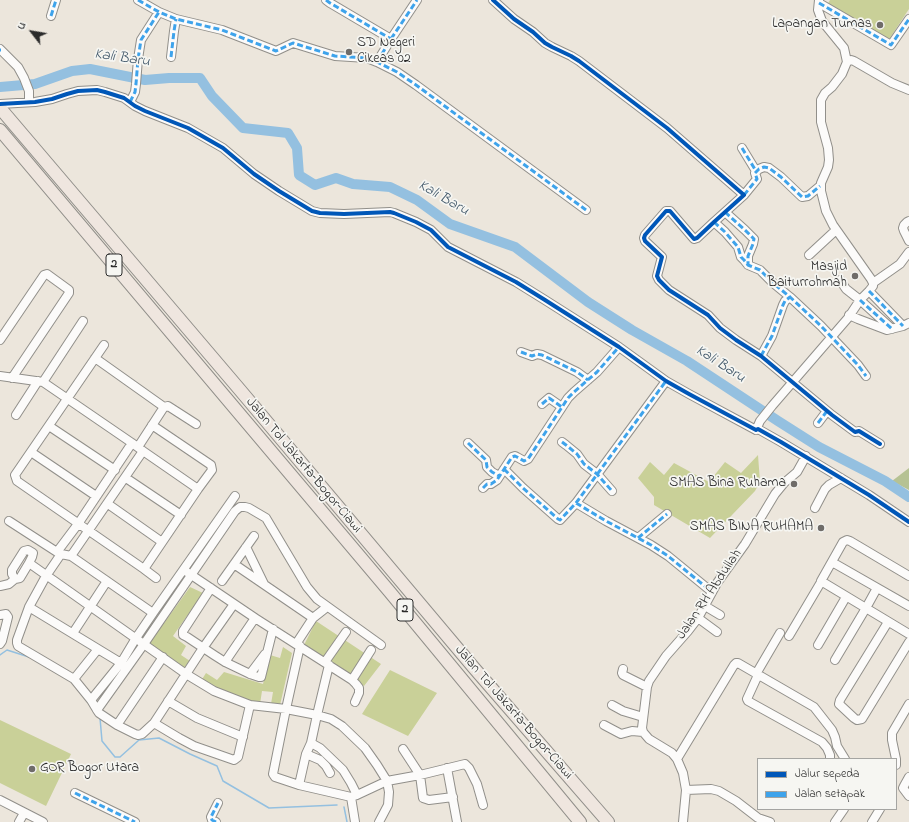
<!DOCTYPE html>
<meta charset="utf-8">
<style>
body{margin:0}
#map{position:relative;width:909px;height:822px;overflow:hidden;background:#ece6dc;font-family:"Indie Flower",sans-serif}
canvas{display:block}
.legend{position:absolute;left:757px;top:758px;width:140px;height:52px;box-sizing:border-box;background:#f6f6f2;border:1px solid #a5a5a2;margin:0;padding:5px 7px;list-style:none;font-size:12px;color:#2b2b2b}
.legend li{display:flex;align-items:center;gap:8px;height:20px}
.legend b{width:20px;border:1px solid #a5a5a2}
.north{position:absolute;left:12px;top:12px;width:40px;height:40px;-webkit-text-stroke:3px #f6f6f2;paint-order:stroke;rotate:301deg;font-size:11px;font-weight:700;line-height:16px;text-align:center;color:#2b2b2b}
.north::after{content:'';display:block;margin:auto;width:14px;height:18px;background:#2b2b2b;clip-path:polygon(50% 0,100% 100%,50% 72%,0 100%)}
</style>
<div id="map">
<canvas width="909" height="822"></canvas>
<ul class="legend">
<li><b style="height:5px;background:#0057b8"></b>Jalur sepeda</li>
<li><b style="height:5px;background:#3ea3eb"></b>Jalan setapak</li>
</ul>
<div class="north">U</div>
</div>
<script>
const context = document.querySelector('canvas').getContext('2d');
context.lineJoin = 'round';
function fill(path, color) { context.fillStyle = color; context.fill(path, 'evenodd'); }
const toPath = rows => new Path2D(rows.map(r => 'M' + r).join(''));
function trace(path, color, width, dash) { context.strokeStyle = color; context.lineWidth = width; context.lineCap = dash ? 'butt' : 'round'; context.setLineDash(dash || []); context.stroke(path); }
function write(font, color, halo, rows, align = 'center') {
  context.font = font + ' "Indie Flower",sans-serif'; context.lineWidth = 3.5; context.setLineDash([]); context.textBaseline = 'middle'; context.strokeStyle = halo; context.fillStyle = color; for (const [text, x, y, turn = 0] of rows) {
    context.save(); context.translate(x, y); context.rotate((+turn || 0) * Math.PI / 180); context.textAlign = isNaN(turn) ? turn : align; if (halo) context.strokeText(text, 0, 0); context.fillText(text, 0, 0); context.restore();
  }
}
const green = toPath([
 [830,0,909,0,909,9,888,41,827,5],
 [758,455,760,482,755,491,710,538,654,505,654,497,638,478,650,462,664,475,674,463,709,482,725,462,741,473],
 [190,587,203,593,173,636,186,646,181,655,190,661,184,668,149,644],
 [316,621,381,664,364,686,304,645],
 [283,647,292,653,280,705,271,704,273,692,262,691,260,704,248,702,201,681,206,673,217,680,224,672,263,684,270,655,280,658],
 [390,670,437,693,408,736,362,714],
 [0,720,71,754,46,806,0,783]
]);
const forest = toPath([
 [909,468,909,490,892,481]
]);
const stream = toPath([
 [0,655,7,650,29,657],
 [100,718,102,741,115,757,120,757,139,740,159,738,190,754,217,766,223,781,269,808,337,805],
 [344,807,347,822]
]);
const river = toPath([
 [0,87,35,84,72,71,90,69,145,80,169,78,200,78,212,96,243,128,288,133,297,148,299,175,315,185,336,178,353,184,390,187,417,200,450,224,515,247,588,302,632,330,687,361,778,421,819,447,885,481,909,497]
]);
const minor = toPath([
 [138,0,159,12,176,19,222,30,276,51,293,43,335,56,367,58,377,62,397,72,416,85,586,210],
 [326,0,330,3,391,39],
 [493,0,514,19,533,32,545,43,552,47,571,56,579,61,667,128,744,195,714,222,697,238,694,239,670,211,666,211,645,235,644,238,645,241,662,257,657,276,659,280,669,290,708,315,720,328,736,340,761,356,832,415,855,432,859,431,880,444],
 [819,3,891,45,909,19],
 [51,16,56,0],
 [0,49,18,67,24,78,29,91,29,102],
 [171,57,174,31,176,19],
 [377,62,391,39,417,0],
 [847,62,851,60,854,61,892,83,909,90],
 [130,102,135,92,136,84,138,59,141,40,159,12],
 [0,104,35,102,52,99,67,94,78,91,97,90,105,92,124,98,135,106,145,111,188,128,223,148,254,174,279,191,312,211,320,213,344,214,390,212,394,213,416,222,431,230,448,247,516,282,545,300,619,347,666,381,689,394,756,430,758,429,781,442,869,495,909,522],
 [742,148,756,171],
 [744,195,757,179,755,173,759,169,764,167,769,168,781,177,802,197,808,196,820,186],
 [725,212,745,230,754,239,753,244,748,256,748,265],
 [909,221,907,222,904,225,903,228,904,231,909,241],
 [714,222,725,232,738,247,741,257,744,260,748,265,760,270,773,283,790,297,821,326,858,365,866,376],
 [809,255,836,230],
 [840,280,846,289,860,300,892,329],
 [873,283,900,264,909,252],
 [869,291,903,326],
 [849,315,858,319,887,330,903,326,909,323],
 [0,340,44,275,47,274,69,290,69,293,12,378],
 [104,345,15,475,17,481,144,569,198,489,143,451],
 [521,352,532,356,537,354,542,355,577,372,588,380],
 [761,356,772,336,783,305,785,301,790,297],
 [95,358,164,407,168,406,196,424],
 [0,376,43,382,132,443],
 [43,382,83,321],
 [542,404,549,398,562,407],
 [16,415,38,381],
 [818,423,827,411],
 [152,425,211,465,212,470,198,489],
 [49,426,115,470],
 [756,430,760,421,772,406,848,318,860,300,869,291,873,286,873,283,871,279,833,225,826,211,821,191,821,183,828,167,829,160,828,148,821,122,821,100,825,93,832,87,842,74,847,62,844,48,822,21,818,10,819,0],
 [562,442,566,445,577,454,584,464,597,474,612,491],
 [468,443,486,460,487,467,492,472,499,476],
 [138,447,164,407],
 [31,452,96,496],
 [504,469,523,488,558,519,560,520,576,503,666,381],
 [126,478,181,515],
 [483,488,487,484,491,484,497,480,512,457,515,456,517,457,524,461,528,459,568,398,574,392,597,372,619,347],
 [576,503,606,521,651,545,668,556,712,592],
 [108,504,162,542],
 [815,508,825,489,829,485,841,478],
 [9,521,60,554],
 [638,538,667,514],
 [246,547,264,584],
 [57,552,78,524,132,443,143,451,71,556],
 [832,562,909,606],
 [234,564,313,618],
 [144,569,156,578],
 [184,570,255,618,352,680,356,684,359,688,359,693,355,702],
 [909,576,850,541,847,540,843,542,821,581,909,634],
 [15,579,12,574,12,570,24,551,28,550,33,553,32,557,29,563],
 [222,581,254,536],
 [0,586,9,584,15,579,20,578,29,563,186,674,214,691,250,705,286,709,317,715,331,719,342,726,365,748,377,765,387,781,389,792,388,805,379,822],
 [211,588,183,631,183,635,187,637,214,655,225,662,250,674,259,677,261,677,273,629],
 [705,606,720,615],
 [29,607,121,663],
 [153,613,235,496],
 [0,615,6,614,8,617,2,641,0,644],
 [698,618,717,632],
 [888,622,840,700,839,704,854,718,857,720,862,719,909,642],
 [73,633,107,581],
 [789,636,821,582],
 [296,644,313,618,327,607],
 [818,645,846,597],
 [300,646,286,709,273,774,275,777,299,785,351,797,357,795,387,781,420,775,465,764,469,768,477,784,483,805],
 [835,660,866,608,877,588],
 [225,662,255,618],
 [325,662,346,632],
 [623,669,622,673,623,675,647,687],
 [250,674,265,654],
 [756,674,780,633],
 [758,675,747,699,748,701,822,742,827,748,830,755,830,759],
 [74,679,98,649],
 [352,680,371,650],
 [91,700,121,663,136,638,153,613,71,556,61,554,46,576,29,607,17,640,17,643,18,646,74,679,91,700,97,710,99,713,117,725,135,734,138,735,142,734,154,723,203,648,234,604],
 [168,701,197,718,243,737],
 [612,705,623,711,643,717],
 [97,710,144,644,235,511,240,507,245,507,249,508,266,518,307,587,317,599,381,645],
 [154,723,179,738,194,746,234,760,238,757,250,705],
 [117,725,163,657],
 [604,725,621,734,632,731,643,732],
 [311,743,320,748,343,770,351,783,357,795],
 [403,749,420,775,423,798,429,800,453,797],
 [306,754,320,760,326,766,330,773],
 [677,759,734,665,736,663,738,663,814,707,832,730,835,737,837,746,845,759],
 [896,765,896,759,892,740,892,733,909,704],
 [447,768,457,822],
 [909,777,904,786,903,788,909,796],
 [299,785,306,754,311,743,317,715,329,665],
 [686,790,711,789,719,791,736,801,758,818,770,822],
 [75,793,135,822],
 [351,797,355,822],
 [0,800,43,822],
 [19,822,24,813],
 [216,822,212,820,211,817,218,803],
 [683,822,686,790,683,773,677,759,672,753,649,739,643,732,642,728,647,687,649,681,666,656,688,631,698,618,717,583,745,544,775,494,784,483,797,472,806,456],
 [835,822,844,809],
 [872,822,880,809]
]);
const highway = toPath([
 [0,108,240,390,474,668,608,822],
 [0,130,389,591,580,822]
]);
const quiet = toPath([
 [138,0,159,12,176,19,222,30,276,51,293,43,335,56,367,58,377,62,397,72,416,85,586,210],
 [326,0,330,3,391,39],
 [819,3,891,45,909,19],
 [51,16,56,0],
 [0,50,1,50],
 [171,57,174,31,176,19],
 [377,62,391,39,417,0],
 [130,102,135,92,136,84,138,59,141,40,159,12],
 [742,148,756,171],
 [744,195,757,179,755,173,759,169,764,167,769,168,781,177,802,197,808,196,820,186],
 [725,212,745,230,754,239,753,244,748,256,748,265],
 [714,222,725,232,738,247,741,257,744,260,748,265,760,270,773,283,790,297,821,326,858,365,866,376],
 [869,291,903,326],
 [860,300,892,329],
 [521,352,532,356,537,354,542,355,577,372,588,380],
 [761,356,772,336,783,305,785,301,790,297],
 [542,404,549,398,562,407],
 [818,423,827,411],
 [562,442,566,445,577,454,584,464,597,474,612,491],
 [468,443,486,460,487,467,492,472,499,476],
 [504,469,523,488,558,519,560,520,576,503,666,381],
 [483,488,487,484,491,484,497,480,512,457,515,456,517,457,524,461,528,459,568,398,574,392,597,372,619,347],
 [576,503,606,521,651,545,668,556,712,592],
 [638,538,667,514],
 [75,793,135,822],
 [216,822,212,820,211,817,218,803]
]);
const cycleway = toPath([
 [493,0,514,19,533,32,545,43,552,47,571,56,579,61,667,128,744,195,714,222,697,238,694,239,670,211,666,211,645,235,644,238,645,241,662,257,657,276,659,280,669,290,708,315,720,328,736,340,761,356,832,415,855,432,859,431,880,444],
 [0,104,35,102,52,99,67,94,78,91,97,90,105,92,124,98,135,106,145,111,188,128,223,148,254,174,279,191,312,211,320,213,344,214,390,212,394,213,416,222,431,230,448,247,516,282,545,300,619,347,666,381,689,394,756,430,758,429,781,442,869,495,909,522]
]);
const markers = [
 [880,25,4,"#6f6c69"],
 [349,52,4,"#6f6c69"],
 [855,276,4,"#6f6c69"],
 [794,484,4,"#6f6c69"],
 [821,528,4,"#6f6c69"],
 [32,769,4,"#6f6c69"]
];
const shields = [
 [114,265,16],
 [405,610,16]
];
const shieldNames = [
 ["2",114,265],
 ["2",405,610]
];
const poiNames = [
 ["Lapangan Tumas",872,25],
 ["SD Negeri",357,44,"left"],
 ["Cikeas 02",357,60,"left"],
 ["Masjid",847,268],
 ["Baiturrohmah",847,284],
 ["SMAS Bina Ruhama",786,484],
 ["SMAS BINA RUHAMA",813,528],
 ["GOR Bogor Utara",40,769,"left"]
];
const streetNames = [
 ["Jalan Tol Jakarta–Bogor–Ciawi",303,466,50],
 ["Jalan RH Abdullah",710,595,-56],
 ["Jalan Tol Jakarta–Bogor–Ciawi",513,713,49]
];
const waterNames = [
 ["Kali Baru",122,59,8],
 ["Kali Baru",443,199,30],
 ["Kali Baru",720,365,33]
];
fill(green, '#c9d098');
fill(forest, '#b6c293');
trace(stream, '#94c0e0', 1.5);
trace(river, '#94c0e0', 10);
trace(minor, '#918f8a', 10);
trace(highway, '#918f8a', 14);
trace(minor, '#fcfbfa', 8);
trace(highway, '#efe6df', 12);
trace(quiet, '#3ea3eb', 3, [6, 3]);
trace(cycleway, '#0057b8', 4);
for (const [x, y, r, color] of markers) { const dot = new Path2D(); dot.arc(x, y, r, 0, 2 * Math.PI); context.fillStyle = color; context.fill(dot); trace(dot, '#f6f6f2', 1.5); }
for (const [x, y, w] of shields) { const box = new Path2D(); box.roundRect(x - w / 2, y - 11, w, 22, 3); context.fillStyle = '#f6f6f2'; context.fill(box); trace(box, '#2b2b2b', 1); }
write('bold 13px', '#2b2b2b', null, shieldNames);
write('14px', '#2b2b2b', '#f6f6f2', poiNames, 'right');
write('14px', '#2b2b2b', '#f6f6f2', streetNames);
write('italic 15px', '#43596b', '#f6f6f2', waterNames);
</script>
